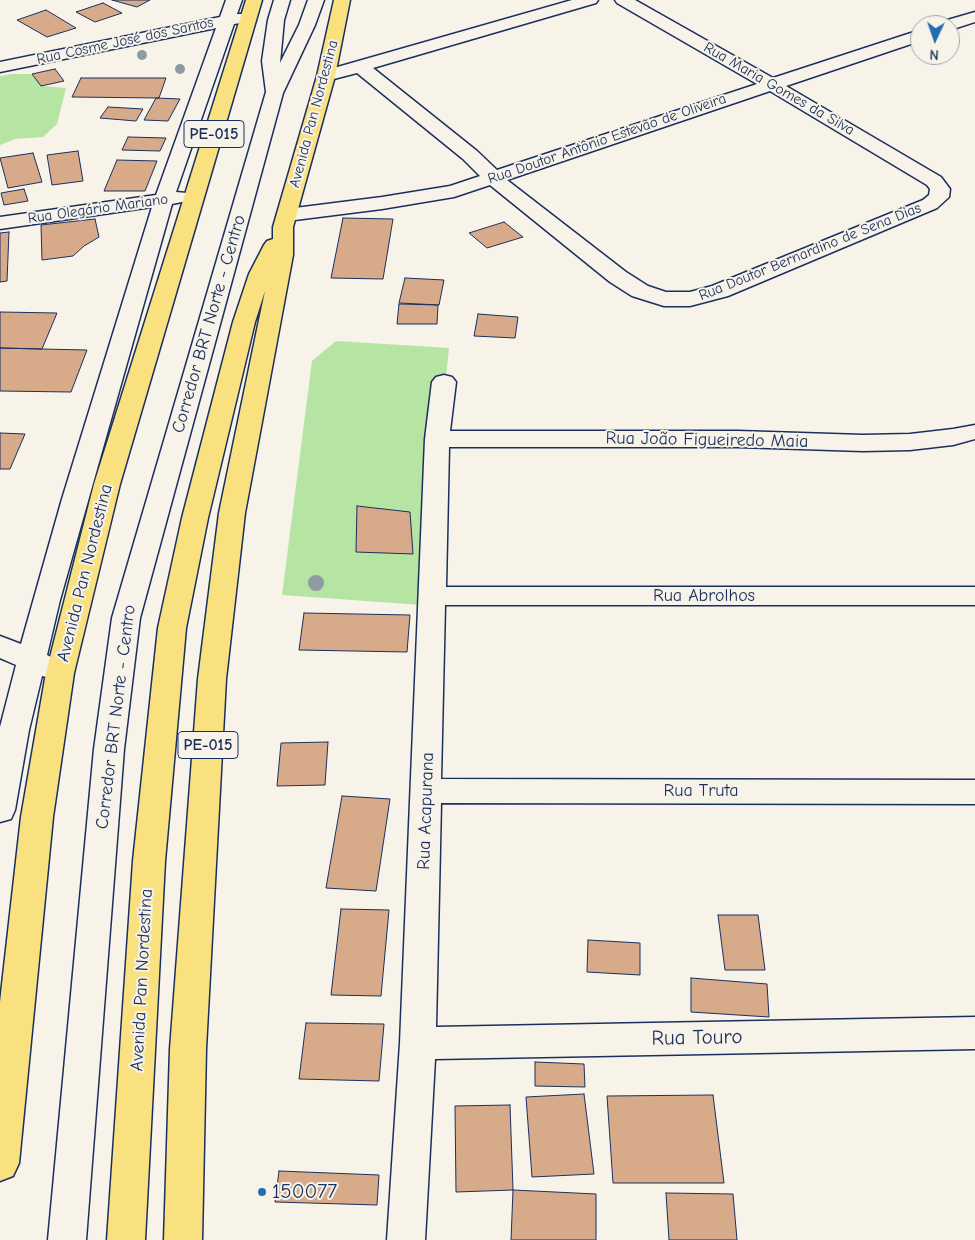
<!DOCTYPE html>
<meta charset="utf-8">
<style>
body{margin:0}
#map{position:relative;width:975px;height:1240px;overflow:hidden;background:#f7f3e8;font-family:"Comic Neue",sans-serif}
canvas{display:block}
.north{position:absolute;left:910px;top:15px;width:50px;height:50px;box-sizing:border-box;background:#f7f3e8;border:1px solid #9fa5b1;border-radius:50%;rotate:183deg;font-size:14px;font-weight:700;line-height:20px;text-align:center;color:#1b2f5e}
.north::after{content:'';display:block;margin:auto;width:18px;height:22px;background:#1f6fb2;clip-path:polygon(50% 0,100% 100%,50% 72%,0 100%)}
</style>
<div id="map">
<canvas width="975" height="1240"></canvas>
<div class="north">N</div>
</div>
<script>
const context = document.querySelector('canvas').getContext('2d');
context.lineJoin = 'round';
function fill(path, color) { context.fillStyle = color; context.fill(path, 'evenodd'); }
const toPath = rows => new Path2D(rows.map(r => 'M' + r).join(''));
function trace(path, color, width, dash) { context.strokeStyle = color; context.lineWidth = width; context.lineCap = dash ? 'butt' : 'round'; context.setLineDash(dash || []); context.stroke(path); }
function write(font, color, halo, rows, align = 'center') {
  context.font = font + ' "Comic Neue",sans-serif'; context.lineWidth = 4; context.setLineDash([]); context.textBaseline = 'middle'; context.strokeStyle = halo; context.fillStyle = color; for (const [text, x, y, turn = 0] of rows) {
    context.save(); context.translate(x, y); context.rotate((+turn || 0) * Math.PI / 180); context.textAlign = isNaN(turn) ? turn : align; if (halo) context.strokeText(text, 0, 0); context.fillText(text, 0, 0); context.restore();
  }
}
const green = toPath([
 [12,74,32,74,41,86,66,88,57,124,43,137,15,139,0,145,0,76],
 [336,341,449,348,422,605,282,595,312,361]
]);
const building = toPath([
 [112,0,150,0,137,7,112,0],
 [103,3,122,13,95,22,76,12,103,3],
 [46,10,76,28,47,37,17,20,46,10],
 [55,69,64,81,41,86,32,74,55,69],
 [81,78,166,78,159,98,72,97,81,78],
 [156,98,180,99,168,121,144,120,156,98],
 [108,107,143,109,136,121,100,118,108,107],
 [128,137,166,138,160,151,122,150,128,137],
 [78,151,83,181,52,185,47,155,78,151],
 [33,153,42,182,8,188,0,158,33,153],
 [117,160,157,161,145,191,104,191,117,160],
 [24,189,28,201,4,205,1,193,24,189],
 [343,218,393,219,383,279,331,278,343,218],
 [95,219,99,237,84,246,73,256,42,260,41,225,95,219],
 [504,222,523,237,487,248,469,233,504,222],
 [9,232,7,281,0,282,0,233,9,232],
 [405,278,444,280,439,305,399,303,405,278],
 [399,304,438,305,437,324,397,324,399,304],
 [0,312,57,313,42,349,0,348,0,312],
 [478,314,518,317,515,338,474,336,478,314],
 [0,348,42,349,87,350,71,392,0,391,0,348],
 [0,433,25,434,10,469,0,469,0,433],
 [357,506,410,512,413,554,356,552,357,506],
 [304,613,410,615,407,652,299,650,304,613],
 [328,742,325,785,277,786,281,743,328,742],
 [342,796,390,799,376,891,326,888,342,796],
 [341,909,389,910,381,996,331,995,341,909],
 [718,915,758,915,765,970,725,970,718,915],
 [588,940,640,943,640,975,587,972,588,940],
 [691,978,767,984,769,1017,691,1012,691,978],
 [306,1023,384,1024,379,1081,299,1079,306,1023],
 [535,1062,584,1064,585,1087,535,1086,535,1062],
 [584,1094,594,1174,532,1177,526,1097,584,1094],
 [713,1095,724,1183,613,1183,607,1096,713,1095],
 [510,1105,513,1190,456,1192,455,1106,510,1105],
 [279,1171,379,1175,377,1205,275,1202,279,1171],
 [513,1190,596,1194,596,1240,511,1240,513,1190],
 [666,1193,733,1194,737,1240,669,1240,666,1193]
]);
const minor = toPath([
 [226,0,242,0,237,14,247,14,249,18,247,22,234,24,176,192,187,193,190,197,187,201,172,204,60,600,47,655,57,660,61,667,57,674,47,677,42,676,29,730,15,810,11,819,0,822,0,727,16,665,0,658,0,636,21,644,62,499,152,207,0,229,0,217,156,195,216,28,0,72,0,62,220,17,226,0],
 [274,0,290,0,284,20,280,63,299,25,308,0,324,0,315,25,283,93,140,618,124,749,86,1240,48,1240,94,749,112,618,266,92,262,61,268,20,274,0],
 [572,0,598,0,596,3,373,68,477,151,497,170,757,84,617,3,615,0,635,0,773,78,920,30,920,41,786,86,941,177,950,189,949,197,937,208,728,296,690,306,664,306,632,296,610,282,490,185,454,197,382,209,287,221,280,219,277,215,280,211,287,209,382,197,450,186,480,176,463,159,357,73,326,81,320,80,317,76,320,72,572,0],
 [770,91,927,185,930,189,929,195,923,200,712,286,690,292,666,292,648,286,626,272,507,180,770,91],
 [975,12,975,22,950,30,950,25,942,25,944,21,975,12],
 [444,375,452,377,456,382,450,431,738,431,863,435,910,434,953,429,975,425,975,439,953,445,910,450,863,451,738,447,449,447,446,587,975,587,975,605,445,605,441,779,975,780,975,804,441,803,436,1027,975,1017,975,1049,435,1059,425,1240,387,1240,400,1043,425,439,432,382,436,377,444,375]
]);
const highway = toPath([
 [246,0,262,0,120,484,74,673,53,817,19,1163,13,1176,0,1181,0,1002,21,817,46,673,94,484,246,0],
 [334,0,350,0,335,76,293,227,293,255,245,513,226,679,206,1049,202,1240,164,1240,170,1049,198,679,219,513,265,291,255,322,208,518,186,628,165,861,145,1240,107,1240,133,861,158,628,182,518,233,322,249,274,264,245,267,241,273,239,273,227,317,76,334,0]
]);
const trees = [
 [142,55,5],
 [180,69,5],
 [316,583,8]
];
const markers = [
 [262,1192,5,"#1f6fb2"]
];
const farStreetnames = [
 ["Rua Cosme José dos Santos",125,41,-12],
 ["Rua Maria Gomes da Silva",779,89,30],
 ["Avenida Pan Nordestina",314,114,-75],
 ["Rua Doutor Antônio Estevão de Oliveira",607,139,-19],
 ["Rua Olegário Mariano",98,209,-8],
 ["Rua Doutor Bernardino de Sena Dias",810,252,-22]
];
const shields = [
 [214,134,60],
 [208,745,60]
];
const shieldNames = [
 ["PE-015",214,134],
 ["PE-015",208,745]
];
const streetNames = [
 ["Corredor BRT Norte - Centro",209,324,-74],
 ["Rua João Figueiredo Maia",707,440,1],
 ["Avenida Pan Nordestina",85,573,-76],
 ["Rua Abrolhos",704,596],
 ["Corredor BRT Norte - Centro",116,717,-83],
 ["Rua Truta",701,791],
 ["Rua Acapurana",426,811,-88],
 ["Avenida Pan Nordestina",142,980,-87]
];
const nearStreetnames = [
 ["Rua Touro",697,1038,-1]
];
const nearPoinames = [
 ["150077",272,1192]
];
fill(green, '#b6e4a3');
fill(building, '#d7ab89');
trace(building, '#1b2f5e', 1);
trace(minor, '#1b2f5e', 3);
trace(highway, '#1b2f5e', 3);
fill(minor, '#f7f3e8');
fill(highway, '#fae180');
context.fillStyle = '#8f9ba4';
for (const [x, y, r] of trees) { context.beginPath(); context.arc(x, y, r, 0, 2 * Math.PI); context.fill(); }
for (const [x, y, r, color] of markers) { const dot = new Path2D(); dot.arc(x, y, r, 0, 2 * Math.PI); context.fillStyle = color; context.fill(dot); trace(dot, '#f7f3e8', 2); }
write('15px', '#1b2f5e', '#f7f3e8', farStreetnames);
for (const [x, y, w] of shields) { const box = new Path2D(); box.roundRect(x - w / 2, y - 13.5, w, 27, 4); context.fillStyle = '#f7f3e8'; context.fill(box); trace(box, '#1b2f5e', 1); }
write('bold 16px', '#1b2f5e', null, shieldNames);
write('18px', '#1b2f5e', '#f7f3e8', streetNames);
write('21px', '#1b2f5e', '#f7f3e8', nearStreetnames);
write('21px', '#1b2f5e', '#f7f3e8', nearPoinames, 'left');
</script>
